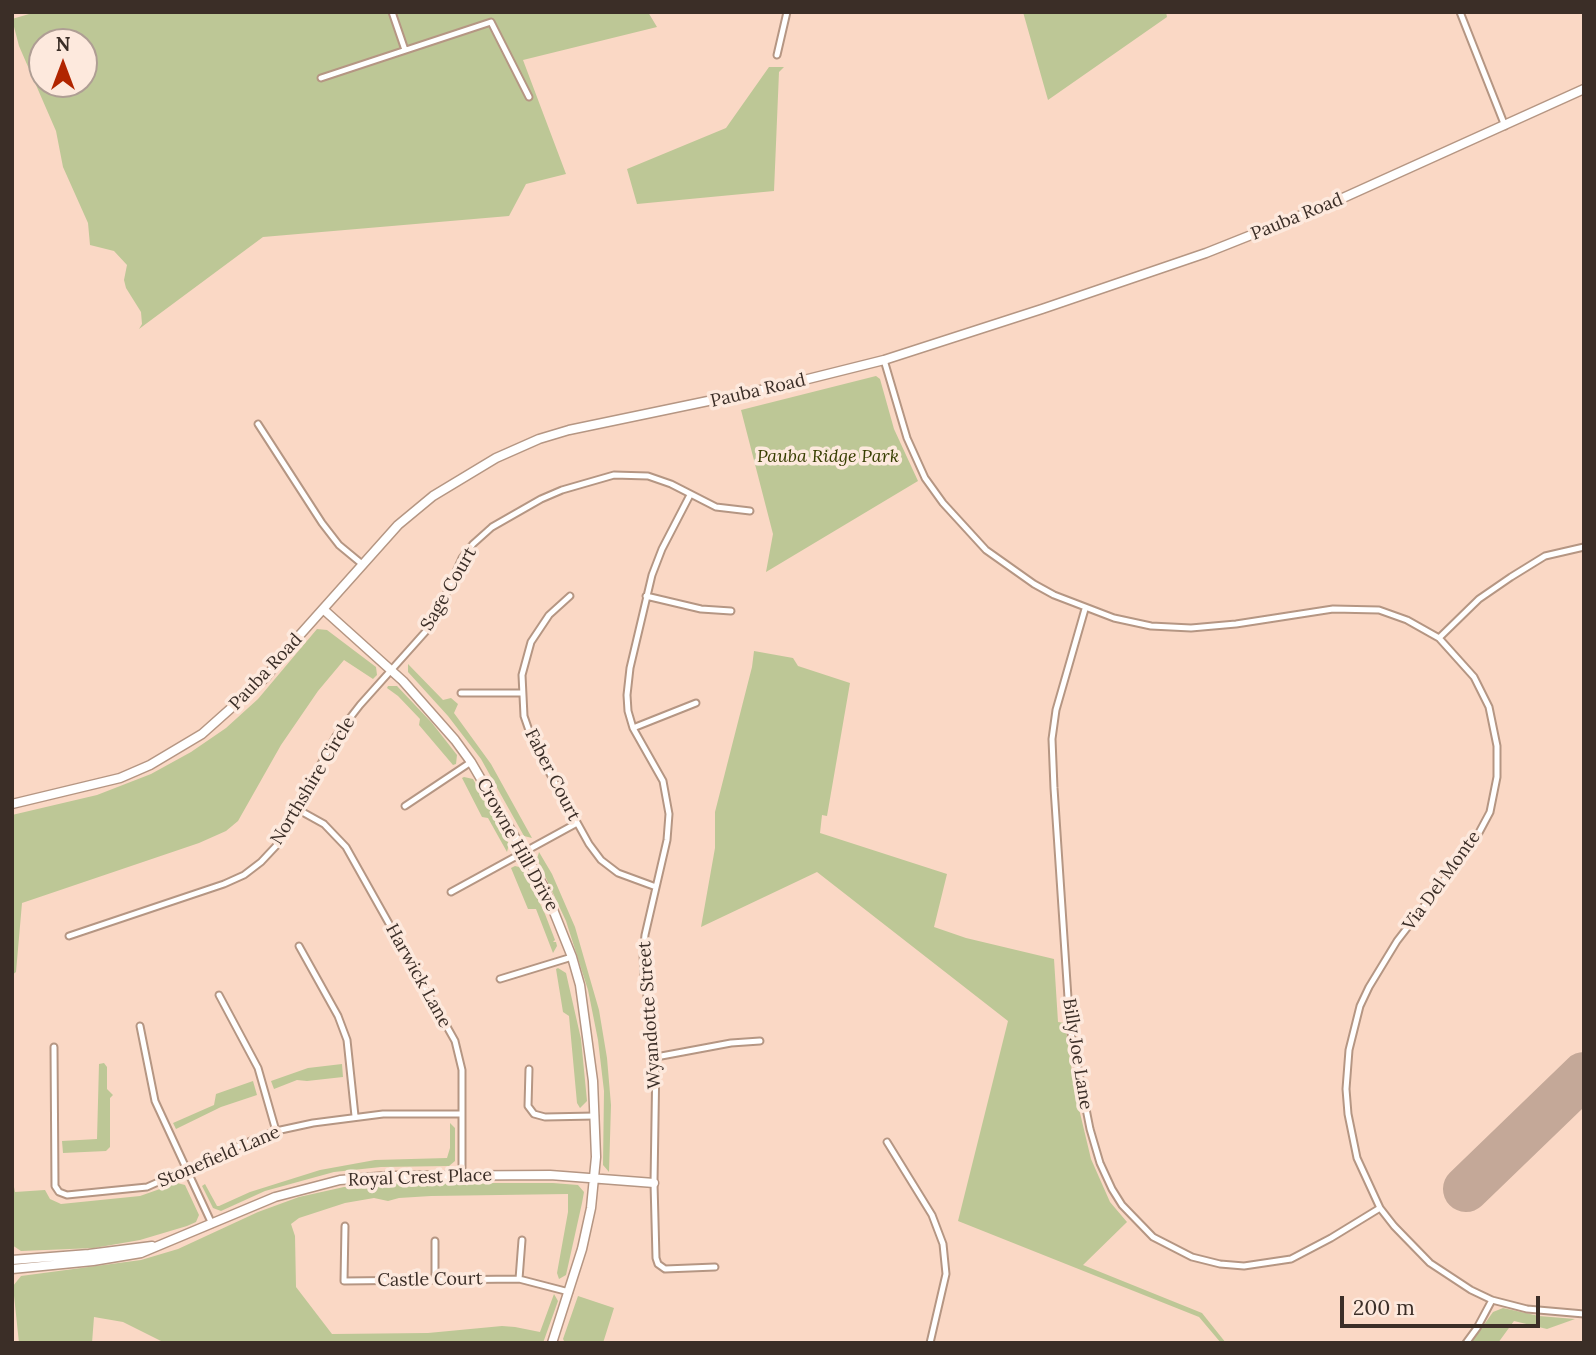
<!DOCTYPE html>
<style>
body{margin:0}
#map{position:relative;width:1596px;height:1355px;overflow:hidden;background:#fad8c5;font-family:Lora,serif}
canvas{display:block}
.frame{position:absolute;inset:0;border:14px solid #3b2e27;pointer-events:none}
.north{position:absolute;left:28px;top:28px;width:70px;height:70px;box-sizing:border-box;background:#fde9dd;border:2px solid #af9e94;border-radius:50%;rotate:0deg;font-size:19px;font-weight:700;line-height:28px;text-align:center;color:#3b2e27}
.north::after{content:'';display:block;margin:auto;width:24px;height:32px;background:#b12500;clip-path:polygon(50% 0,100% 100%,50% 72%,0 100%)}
.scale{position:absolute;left:1340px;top:1296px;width:200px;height:32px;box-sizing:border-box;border:4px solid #3b2e27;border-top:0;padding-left:9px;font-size:21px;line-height:24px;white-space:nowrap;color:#3b2e27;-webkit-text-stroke:5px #fde9dd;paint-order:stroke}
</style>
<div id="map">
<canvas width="1596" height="1355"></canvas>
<div class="frame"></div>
<div class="north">N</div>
<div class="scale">200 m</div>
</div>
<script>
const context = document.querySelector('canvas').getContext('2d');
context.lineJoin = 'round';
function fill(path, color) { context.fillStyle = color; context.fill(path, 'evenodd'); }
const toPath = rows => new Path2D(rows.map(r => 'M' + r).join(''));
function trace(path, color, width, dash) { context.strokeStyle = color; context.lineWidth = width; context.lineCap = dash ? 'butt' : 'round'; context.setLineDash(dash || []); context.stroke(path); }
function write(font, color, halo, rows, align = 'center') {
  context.font = font + ' Lora,serif'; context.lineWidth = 7; context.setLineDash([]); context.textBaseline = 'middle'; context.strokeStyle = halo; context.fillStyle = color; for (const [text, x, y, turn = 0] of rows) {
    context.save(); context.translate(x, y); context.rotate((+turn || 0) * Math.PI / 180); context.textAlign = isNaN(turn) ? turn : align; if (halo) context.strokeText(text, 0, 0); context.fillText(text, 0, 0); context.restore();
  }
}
const green = toPath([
 [36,12,648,12,657,27,523,60,566,174,526,184,509,216,263,237,139,329,142,324,141,312,126,288,124,280,127,265,114,251,90,245,88,223,63,167,56,131,19,46,12,19],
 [42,42,84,42,84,84,42,84],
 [1023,12,1166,12,1167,17,1048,100],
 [769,67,784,67,779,72,774,191,637,204,627,169,726,128],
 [876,376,880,379,894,429,918,481,766,572,773,534,741,410],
 [317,629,327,630,376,667,377,675,373,679,344,660,318,691,281,745,238,821,226,831,199,843,22,903,16,972,12,975,12,815,97,795,151,774,191,752,226,728,258,699],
 [754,651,793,658,798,666,850,683,827,816,822,815,820,833,947,874,934,927,966,938,1054,959,1058,1022,1065,1023,1075,1092,1091,1159,1110,1202,1127,1222,1083,1265,1202,1313,1226,1343,1221,1343,1199,1317,958,1221,1008,1021,817,872,701,927,715,848,715,812,752,667],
 [408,664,443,700,451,698,458,704,454,713,491,764,532,838,524,836,481,759,448,716,408,672],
 [388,686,397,686,432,723,457,755,456,764,453,765,419,725,420,719,398,696,387,688],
 [464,777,473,779,481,793,480,797,483,796,509,844,507,852,488,818,482,817,462,778],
 [539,852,552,874,575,927,599,1010,607,1058,611,1105,609,1172,603,1165,604,1091,598,1040,588,990,566,921,537,859],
 [515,866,523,868,545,914,555,940,553,942,556,942,557,946,553,953,536,909,528,909,511,868],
 [558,968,566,973,581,1039,587,1101,580,1108,577,1103,569,1016,563,1012,556,969],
 [104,1063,107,1067,107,1089,113,1095,110,1098,110,1147,106,1151,63,1153,62,1141,97,1139,99,1064],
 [342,1064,343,1077,307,1081,297,1080,274,1089,271,1081,308,1068],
 [253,1081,257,1095,221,1107,176,1129,173,1123,214,1105,216,1094],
 [450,1123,455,1128,455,1161,449,1166,381,1167,334,1172,265,1191,221,1211,213,1208,202,1186,205,1184,217,1206,219,1206,250,1192,320,1170,375,1160,447,1158,450,1148],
 [12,1177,15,1192,45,1190,50,1199,61,1204,140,1196,177,1183,185,1185,199,1215,196,1222,187,1226,140,1240,94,1248,21,1251,12,1245],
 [402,1183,553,1183,578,1185,584,1192,582,1203,566,1275,559,1279,557,1273,568,1212,568,1194,431,1196,399,1198,388,1201,374,1198,345,1203,299,1218,291,1224,295,1236,296,1287,332,1334,428,1333,502,1326,515,1327,540,1332,554,1294,558,1301,543,1343,165,1343,123,1322,94,1317,92,1343,19,1343,13,1286,21,1276,141,1260,178,1249,258,1212,299,1197,344,1187],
 [578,1296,614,1308,603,1343,565,1343,563,1339],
 [1503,1308,1539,1316,1575,1319,1547,1329,1514,1321,1498,1343,1471,1343,1493,1312]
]);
const runway = toPath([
 [1466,1189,1584,1075]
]);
const street = toPath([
 [392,12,405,50],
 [1460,12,1505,126],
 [777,55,787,12],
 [321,78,491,22,529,97],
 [884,360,907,438,925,478,943,503,986,550,1034,584,1054,595,1114,618,1151,626,1191,628,1236,624,1333,609,1379,610,1407,620,1439,638,1474,677,1489,707,1497,746,1497,777,1490,812,1475,840,1397,941,1369,987,1360,1006,1349,1050,1346,1089,1348,1114,1357,1158,1380,1208,1394,1226,1430,1263,1471,1290,1492,1300,1527,1309,1584,1314],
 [258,424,322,523,339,545,362,564],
 [690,495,662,549,652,575,630,668,627,695,628,711,633,728,663,781,669,814,667,840,645,935,643,954,644,976,656,1057,654,1183,656,1258,658,1264,665,1269,715,1267],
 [570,596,549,615,531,642,522,675,524,716,534,745,589,844,601,860,618,873,656,887],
 [646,596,701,609,731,611],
 [1085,609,1056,710,1052,739,1054,788,1070,1028,1090,1129,1100,1163,1112,1189,1122,1205,1153,1237,1192,1257,1220,1264,1244,1266,1291,1259,1331,1238,1380,1208],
 [1439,638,1479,599,1511,577,1545,556,1584,547],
 [461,693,521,693],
 [633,728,696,703],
 [405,806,471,762],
 [297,809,324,824,346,847,455,1041,462,1070,462,1175],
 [451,892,577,823],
 [69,936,224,884,244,875,261,862,276,846,287,827,336,736,360,705,427,630,440,608,462,558,473,544,492,527,541,499,562,490,614,475,648,476,671,484,716,507,750,511],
 [299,946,338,1016,347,1040,355,1116],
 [500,979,572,957],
 [219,995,258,1068,276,1131],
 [140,1026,155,1101,212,1224],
 [54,1047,55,1186,59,1192,67,1195,147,1187,246,1143,276,1131,313,1123,383,1114,462,1114],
 [656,1057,731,1043,760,1041],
 [529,1069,528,1106,534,1114,545,1117,595,1116],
 [887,1142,932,1215,943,1244,946,1274,930,1343],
 [345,1226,344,1281,519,1279,569,1292],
 [435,1241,435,1280],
 [519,1279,522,1240],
 [1466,1343,1477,1328,1492,1300]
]);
const secondary = toPath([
 [323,609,403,681,455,740,471,762,544,887,572,957,580,985,593,1081,596,1157,591,1208,582,1249,552,1343],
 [12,804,120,778,150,765,202,734,266,677,298,637,398,525,433,496,496,458,539,439,569,430,780,386,884,360,1042,309,1206,253,1334,202,1584,89],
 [12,1260,89,1254,152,1246],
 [12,1269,93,1261,141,1253,275,1197,340,1180,390,1176,550,1175,654,1183]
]);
const streetNames = [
 ["Pauba Road",1297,217,-22],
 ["Pauba Road",758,391,-13],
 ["Sage Court",449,589,-60],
 ["Pauba Road",266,672,-47],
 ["Faber Court",552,775,63],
 ["Northshire Circle",313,781,-59],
 ["Crowne Hill Drive",517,845,61],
 ["Via Del Monte",1442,881,-54],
 ["Harwick Lane",418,976,61],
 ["Wyandotte Street",650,1015,-94],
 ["Billy Joe Lane",1077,1054,81],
 ["Stonefield Lane",219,1157,-23],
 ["Royal Crest Place",420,1178,-2],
 ["Castle Court",430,1280,-1]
];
const parkNames = [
 ["Pauba Ridge Park",828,457]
];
fill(green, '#bdc796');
trace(runway, '#c4a898', 46);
trace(street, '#b59683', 9);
trace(secondary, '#b59683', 11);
trace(street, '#fff', 5);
trace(secondary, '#fff', 8);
write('18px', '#3b2e27', '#fde9dd', streetNames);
write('italic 18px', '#373e01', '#fde9dd', parkNames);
</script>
